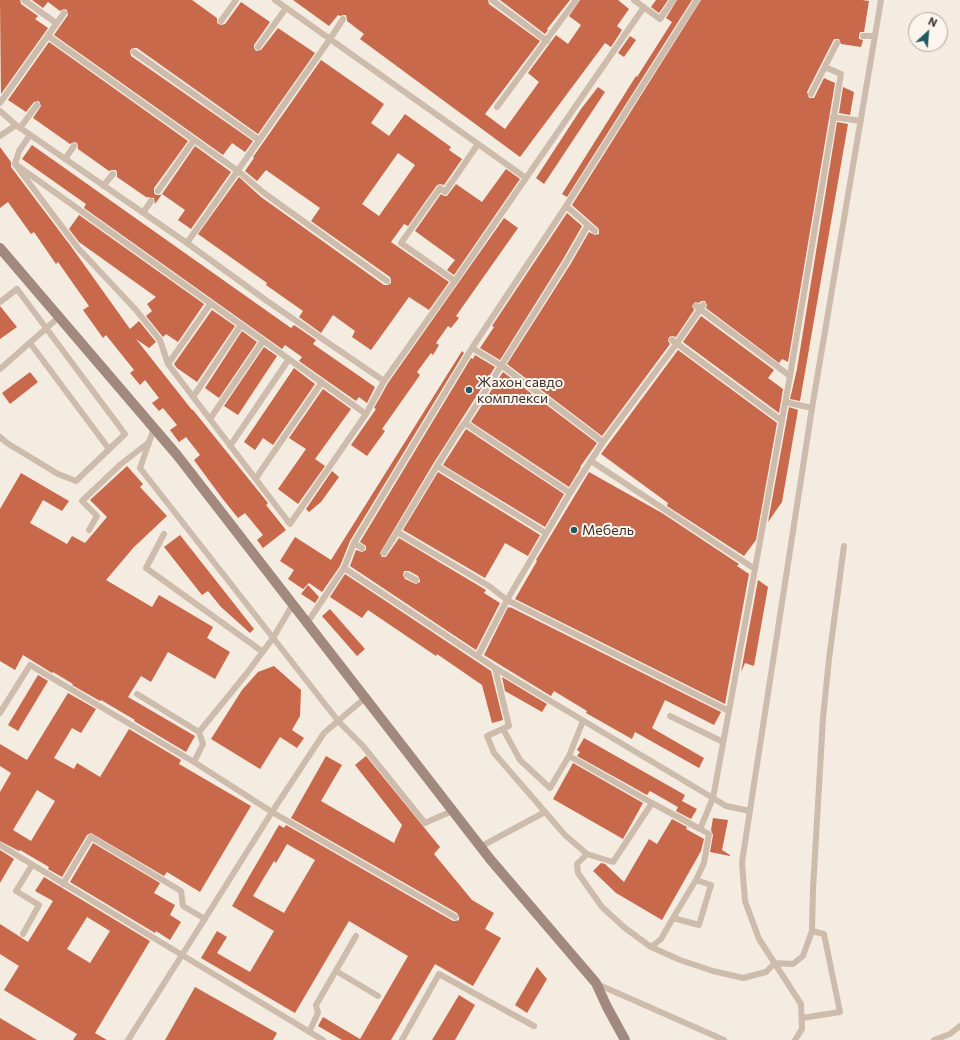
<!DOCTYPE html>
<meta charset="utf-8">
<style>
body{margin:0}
#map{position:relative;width:960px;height:1040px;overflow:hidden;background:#f4ebe1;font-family:Commissioner,sans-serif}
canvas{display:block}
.north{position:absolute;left:908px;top:12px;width:40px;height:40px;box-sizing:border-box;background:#fbf5ee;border:1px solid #aea6a0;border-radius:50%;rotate:26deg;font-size:11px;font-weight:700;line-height:16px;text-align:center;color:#3b302b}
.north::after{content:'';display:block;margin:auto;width:14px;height:18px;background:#1f5a5e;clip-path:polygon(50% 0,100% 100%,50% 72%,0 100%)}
</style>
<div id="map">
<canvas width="960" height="1040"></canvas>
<div class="north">N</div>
</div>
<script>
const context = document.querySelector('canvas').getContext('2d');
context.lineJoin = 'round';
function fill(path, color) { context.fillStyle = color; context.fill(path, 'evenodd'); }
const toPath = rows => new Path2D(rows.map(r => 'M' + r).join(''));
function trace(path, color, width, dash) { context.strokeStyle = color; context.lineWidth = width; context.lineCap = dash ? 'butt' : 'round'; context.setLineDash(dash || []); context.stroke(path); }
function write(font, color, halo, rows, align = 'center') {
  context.font = font + ' Commissioner,sans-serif'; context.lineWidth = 4; context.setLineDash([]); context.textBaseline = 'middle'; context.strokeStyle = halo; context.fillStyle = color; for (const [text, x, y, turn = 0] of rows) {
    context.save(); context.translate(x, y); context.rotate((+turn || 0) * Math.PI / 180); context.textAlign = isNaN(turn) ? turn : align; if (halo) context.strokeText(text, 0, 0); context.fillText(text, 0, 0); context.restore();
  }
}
const building = toPath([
 [0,0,20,0,21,4,38,16,35,19,48,28,1,94],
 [32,0,192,0,217,18,217,23,221,25,225,24,241,2,270,22,254,45,254,48,256,51,261,50,278,28,315,53,258,134,137,48,134,48,131,49,130,52,131,56,253,141,245,152,232,143,223,155,54,35,68,15,67,10,64,9,60,11,48,2,43,8],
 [293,0,488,0,489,4,540,41,485,114,505,129,539,82,528,73,556,35,568,44,581,25,569,16,580,0,618,0,629,9,617,26,622,30,611,47,605,43,520,157,360,39,364,34,347,21,347,19,346,15,343,15,340,16,338,15,329,26],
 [500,0,570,0,547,29,548,30,545,34],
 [656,0,668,0,659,13,651,7],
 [677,0,692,0,567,197,562,194,636,76,637,77,672,22,666,18],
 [701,0,862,0,869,1,864,32,860,32,859,36,859,39,863,40,861,47,841,44,839,39,834,39,807,92,809,98,814,98,824,78,835,83,788,362,782,359,779,363,706,308,707,305,705,301,701,301,699,303,695,302,692,306,694,310,676,337,672,336,669,337,668,341,670,344,602,436,507,364,570,265,589,232,595,235,599,234,599,230,598,228,572,205],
 [630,36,636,40,624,57,618,53],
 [49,42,188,141,154,188,154,193,156,195,160,195,162,194,195,146,231,172,191,229,178,220,185,210,162,194,155,204,154,198,146,197,117,177,117,173,116,170,112,170,109,171,78,149,78,146,77,143,74,142,70,144,33,118,41,106,39,101,34,102,26,112,8,100],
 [321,60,384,104,371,123,389,136,405,114,451,147,449,150,462,159,444,185,440,184,437,185,408,226,404,224,391,242,449,282,429,310,409,297,371,350,352,337,355,331,333,315,321,333,299,317,303,311,266,285,267,283,198,234,239,177,261,197,384,285,388,285,391,283,391,280,390,277,311,221,320,208,266,170,257,181,245,171,254,158,253,157],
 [398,153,415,165,379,216,362,204],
 [598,87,605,92,544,184,536,178,581,109],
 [843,87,854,92,850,115,839,113],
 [837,122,848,124,800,401,790,399,797,369],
 [32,145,291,328,294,325,316,340,313,344,375,387,367,403,359,397,356,401,299,361,302,357,285,345,282,349,84,208,86,204,22,159],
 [0,147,11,162,11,167,70,245,130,329,139,321,156,342,149,348,136,339,192,410,193,410,268,503,266,505,286,530,263,548,257,540,263,535,245,513,238,518,222,498,194,460,200,455,186,437,179,442,170,430,177,425,163,408,159,411,152,403,159,398,145,380,140,385,130,373,134,370,106,335,103,338,83,310,89,306,58,262,56,264,34,232,31,234,8,202,0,208],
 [506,169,520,179,454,275,447,270,455,260,415,231,441,194,444,196,447,196,456,184,482,202],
 [567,213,582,226,562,261,500,360,480,348,494,327,492,326],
 [79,215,204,304,178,342,166,334,163,337,146,316,152,311,147,304,156,297,79,242,69,229],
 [504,218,518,228,456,316,459,318,451,328,448,326,436,343,439,345,433,355,431,353,417,372,420,375,382,429,385,431,367,456,351,445,376,409,374,408,388,383],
 [0,306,17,327,0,339],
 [212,310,235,326,197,382,177,368,174,364],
 [701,316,774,370,768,378,783,389,779,413,683,342],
 [242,331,257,342,219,398,205,388],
 [264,347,277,356,238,415,224,406],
 [678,350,777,423,756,540,744,556,667,506,668,503,601,454],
 [462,351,464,353,350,541,340,566,322,592,309,583,303,589,288,579,294,570,280,561,295,537,331,560],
 [475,355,495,367,433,464,380,553,382,557,386,557,399,538,486,590,484,593,500,603,476,650,350,566,356,550,362,552,366,550,366,546,360,542,471,358,473,359],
 [404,571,409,571,418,576,420,580,420,582,416,584,405,579,403,575],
 [294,368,315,384,273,445,263,438,255,450,244,442],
 [30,372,38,382,10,404,2,393],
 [503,372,597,443,580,467,581,467,569,487,471,422],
 [323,389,351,409,315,459,325,466,298,504,278,489,306,449,289,438],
 [789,407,798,410,782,502,768,522],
 [466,429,564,494,545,527,443,465],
 [127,466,143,484,140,487,167,516,134,547,106,580,152,607,159,595,213,627,207,638,230,652,215,679,168,652,151,682,141,676,128,697,195,736,186,752,134,721,135,720,101,700,100,701,72,685,73,684,53,672,52,673,23,655,15,670,0,661,0,509,21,473,69,501,62,511,43,500,30,523,67,544,72,536,85,543,107,517,90,500],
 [332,471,339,477,321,502,309,512,306,509],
 [438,472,540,535,528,556,505,543,485,578,403,530],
 [589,472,662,513,739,564,737,566,749,574,725,704,515,599,537,561,536,560],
 [180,535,254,629,250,633,221,607,208,591,202,595,164,547],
 [345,574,491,671,503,720,492,723,482,685,437,654,436,656,368,610,362,618,330,597],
 [758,580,768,587,754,666,745,663,741,672],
 [308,585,319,597,315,603,301,594],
 [508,607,510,608,510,607,721,712,714,725,665,700,652,728,704,758,699,768,635,732,632,739,586,713,587,711,554,691,551,696,484,655],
 [330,609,365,649,357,656,322,616],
 [274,666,301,690,300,716,292,730,304,738,297,748,280,737,260,769,211,739,242,690,258,672],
 [38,675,48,681,18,731,8,725],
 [502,677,547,704,542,712,505,691],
 [68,693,96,709,81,733,72,728,54,758,74,769,77,763,100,777,129,729,181,760,179,764,251,806,200,892,167,872,164,876,91,833,87,835,62,877,48,869,49,867,20,850,19,851,0,841,0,792,11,773,0,766,0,744,27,760],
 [37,790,55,801,31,841,13,830],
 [584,738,685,795,682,801,697,809,691,819,676,811,678,807,650,791,647,795,577,756,580,752,577,750],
 [326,756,342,765,321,801,394,843,402,825,355,765,366,756,440,847,434,854,472,900,494,913,485,929,501,938,473,986,435,964,391,1040,342,1040,318,1026,323,1017,360,1039,408,956,349,921,295,1013,201,958,217,931,227,937,217,953,250,972,274,931,232,906,279,825,284,828,286,825,453,921,455,921,459,920,459,917,457,913,291,818],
 [287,844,315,860,284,913,253,896,274,861,276,863],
 [573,763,643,803,623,839,553,799],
 [713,818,728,820,722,850,730,855,730,856,710,852,713,835,711,830],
 [672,819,687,827,686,829,704,839,701,851,662,920,616,893,593,871,601,863,605,864,624,882,649,839,657,844],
 [93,843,160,883,154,893,175,905,170,915,181,922,170,940,156,931,155,933,70,882],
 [0,850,14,859,0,883],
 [44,877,150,941,95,1033,107,1040,73,1040,77,1034,4,990,19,966,0,954,0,924,28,942,53,901,35,891],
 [87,917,110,931,90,963,67,949],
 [537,967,547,979,527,1013,515,1005],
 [195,987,277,1033,273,1040,165,1040],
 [459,995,475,1005,455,1040,432,1040],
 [0,1018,37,1040,0,1040]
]);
const lane = toPath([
 [24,0,56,23],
 [275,0,526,178],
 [492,0,547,41],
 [634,0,660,19,673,0],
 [221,21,236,0],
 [48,36,238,171,264,193,387,281],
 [863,36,875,36],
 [258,47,286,8],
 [134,52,259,140],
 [811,94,837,43],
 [0,103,64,13],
 [497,107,576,0],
 [0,111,16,125,187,243,267,301,384,381],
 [833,117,861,121],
 [20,128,37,105],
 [0,136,16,125],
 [65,159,74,146],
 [15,164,19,151,30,135],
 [103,186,113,174],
 [158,191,194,140],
 [566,206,595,231],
 [143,213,151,201],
 [187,243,330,39,343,19],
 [455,281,401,243,440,188,445,192,478,144],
 [0,302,17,289,125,434,76,481,58,474,7,443,0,437],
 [696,306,790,376],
 [672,340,782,421],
 [30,343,109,449],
 [472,348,505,368,603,442],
 [168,364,211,303],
 [0,369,59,317],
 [193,397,241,325],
 [785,402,812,408],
 [366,414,15,164,78,248,136,310,160,340,168,364,290,524,366,414,384,381,455,281,644,7],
 [210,419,263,341],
 [154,428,140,468,339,722,363,746,425,823,452,811],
 [230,446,289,359],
 [437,466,460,429,465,423],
 [256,478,322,382],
 [570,493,465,423,566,263,588,225],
 [89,530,97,516,82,501,121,464,148,443],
 [546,533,437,466,397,532,489,586,507,600,729,711],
 [164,534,146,568,263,652],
 [354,543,362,548],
 [384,553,397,532],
 [344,568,495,668,713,798,755,569,591,461],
 [755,569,790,376,841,74,825,67],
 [407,575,416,580],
 [307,623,344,568,354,543,472,348,566,206,697,0],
 [478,656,507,600,570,493,603,442,677,343,703,305],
 [495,668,509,726,487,736,494,753,565,835,587,854,613,862,652,803,700,829,713,798,726,806,750,811],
 [137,694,199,732,247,673,273,638,293,604],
 [0,713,30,665,194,762,272,812,455,917],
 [670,716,723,742],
 [503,729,520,760,550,788,569,756,652,803],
 [569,756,583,721],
 [194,762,203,744,199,732],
 [0,845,182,955,272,812,324,733,365,698],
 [480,847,545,812],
 [587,854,577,864,578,873,602,907,625,928,651,947,680,960,713,971,743,978,766,972,775,963,793,964,803,956,812,931,813,889,823,718,829,659,844,546],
 [696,880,704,863,709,834,700,829],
 [63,884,91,837,181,891,183,906,205,919],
 [23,934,39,905,16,891,32,865],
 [651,947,661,939,673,918,696,880,711,885,699,925,673,918],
 [336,971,378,996],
 [597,984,724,1040],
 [802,1018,840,1012,824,934,812,931],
 [309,1032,318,1013,316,1005,356,936],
 [128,1040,182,955,323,1040],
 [402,1040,439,974,534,1026],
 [795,1040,802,1029,801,1004,759,939,745,901,742,862,812,408,881,0],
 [934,1040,950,1034,960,1026]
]);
const secondary = toPath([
 [0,248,177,455,490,859,596,983,607,1007,625,1040]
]);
const markers = [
 [469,390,4,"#1f5a5e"],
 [574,530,4,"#1f5a5e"]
];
const poiNames = [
 ["Жахон савдо",477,382],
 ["комплекси",477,398],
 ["Мебель",582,530]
];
fill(building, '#c8694b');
trace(lane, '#cdbbac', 6);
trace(secondary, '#a18a7d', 10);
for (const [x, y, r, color] of markers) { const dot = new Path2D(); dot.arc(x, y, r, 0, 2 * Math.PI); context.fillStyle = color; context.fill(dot); trace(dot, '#fbf5ee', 1.5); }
write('14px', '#3b302b', '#fbf5ee', poiNames, 'left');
</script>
